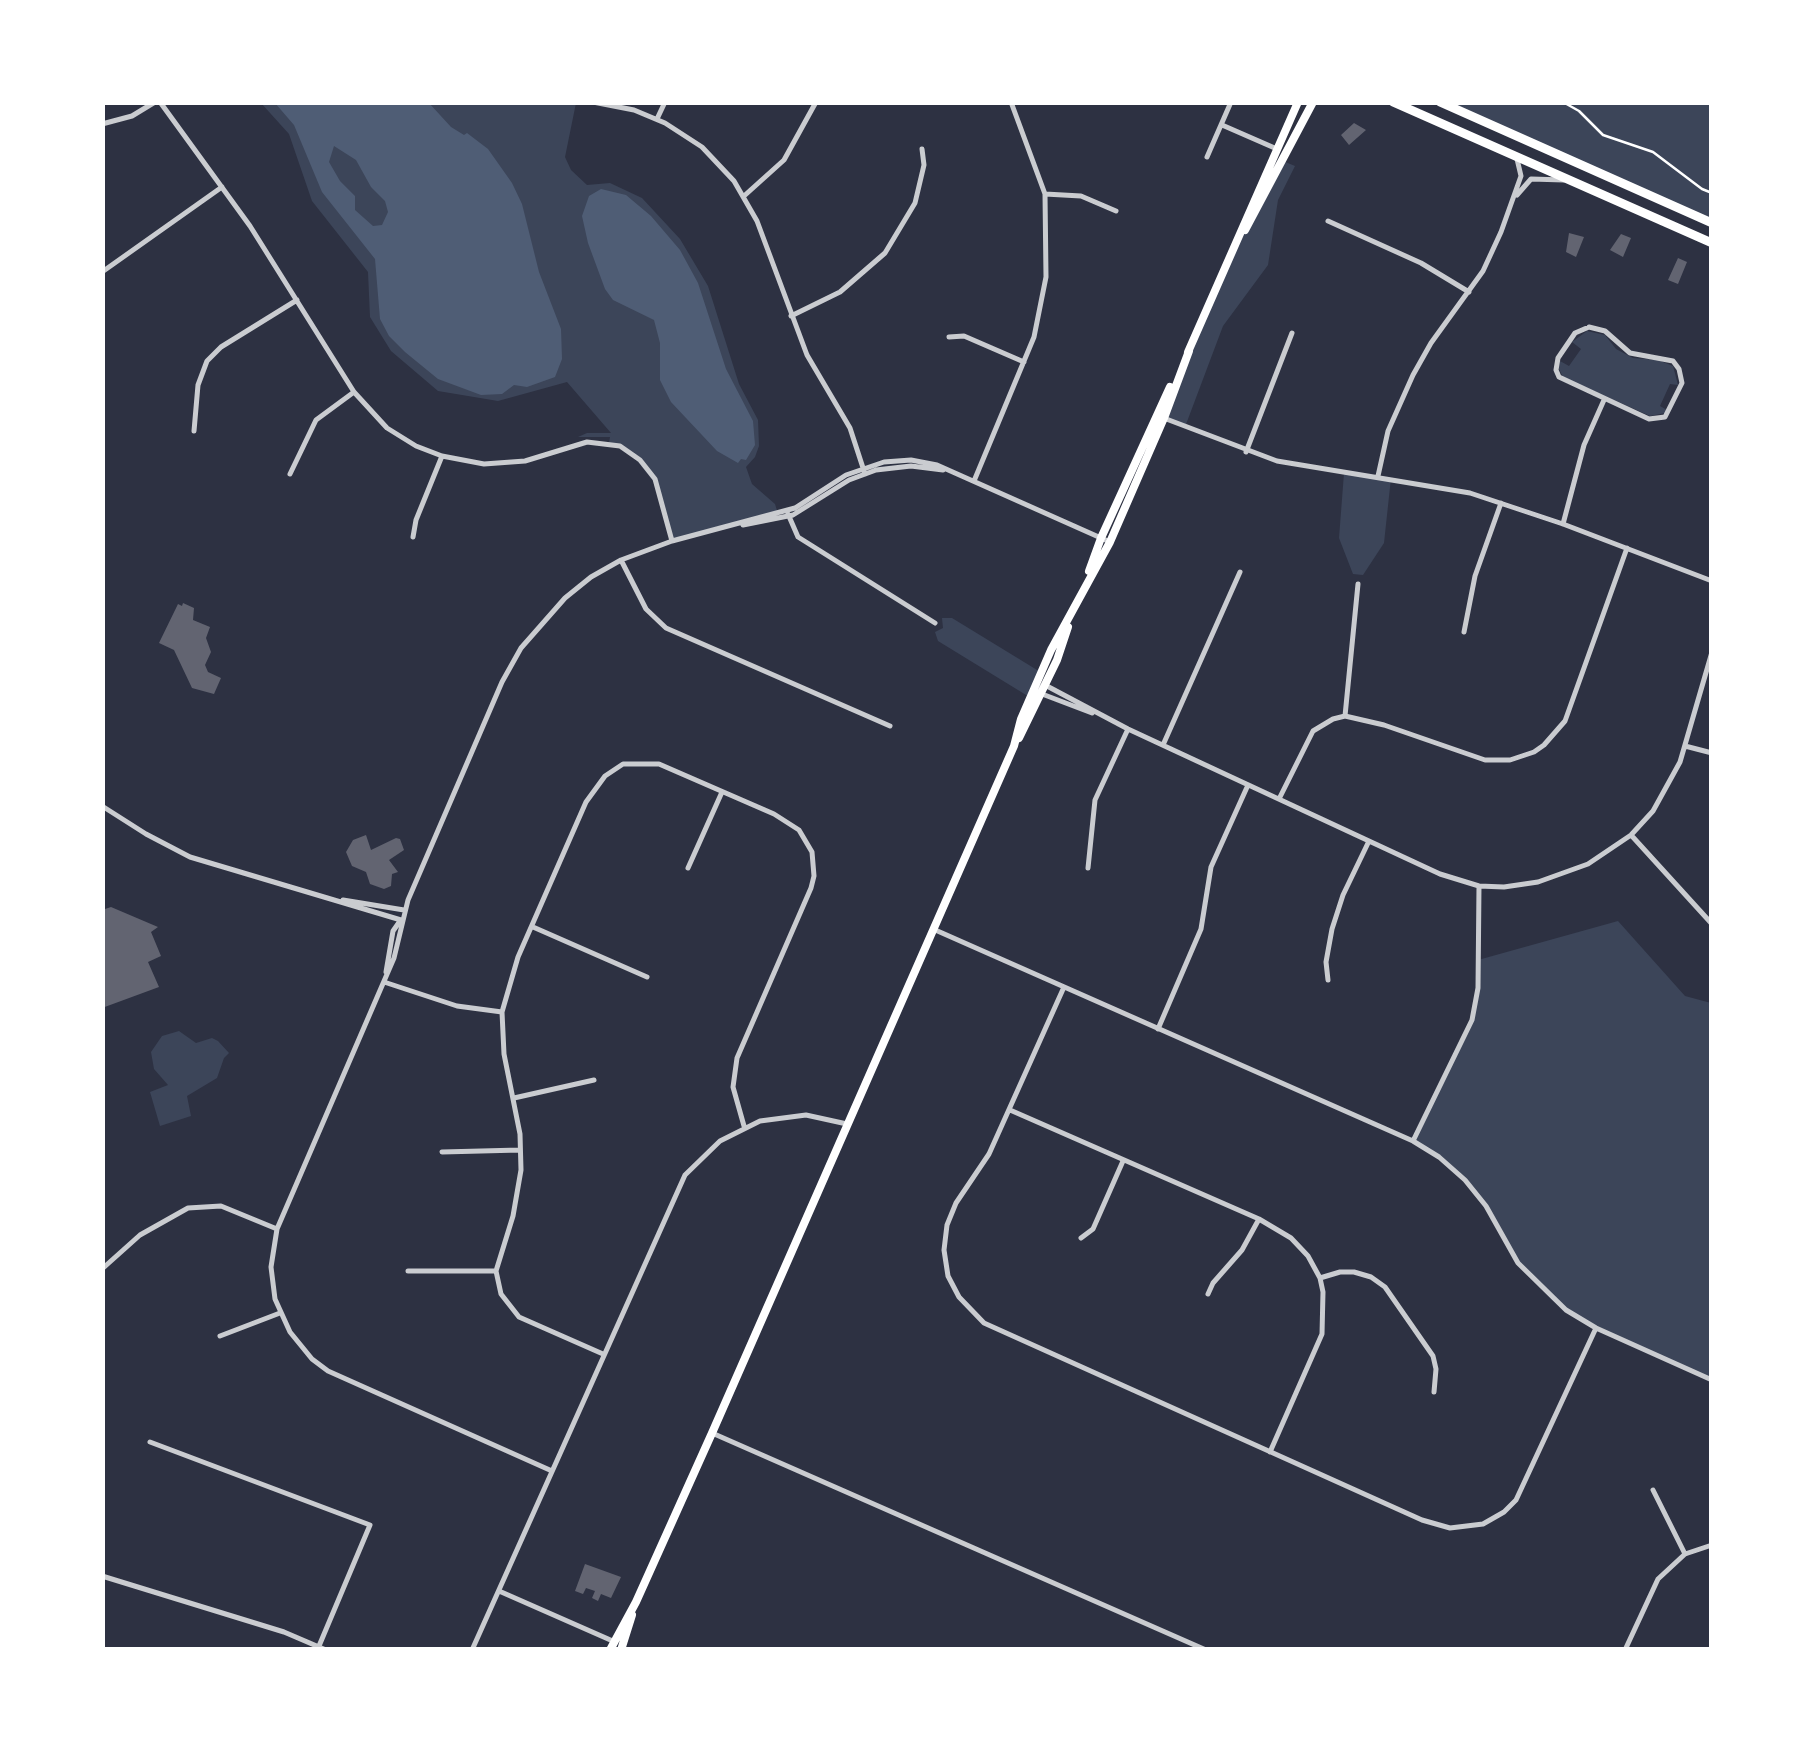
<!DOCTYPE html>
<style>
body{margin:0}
#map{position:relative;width:1814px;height:1752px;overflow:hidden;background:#2d3142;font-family:Barlow,sans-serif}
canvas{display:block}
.frame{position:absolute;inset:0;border:105px solid #fff;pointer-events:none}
</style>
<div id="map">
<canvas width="1814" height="1752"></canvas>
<div class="frame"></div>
</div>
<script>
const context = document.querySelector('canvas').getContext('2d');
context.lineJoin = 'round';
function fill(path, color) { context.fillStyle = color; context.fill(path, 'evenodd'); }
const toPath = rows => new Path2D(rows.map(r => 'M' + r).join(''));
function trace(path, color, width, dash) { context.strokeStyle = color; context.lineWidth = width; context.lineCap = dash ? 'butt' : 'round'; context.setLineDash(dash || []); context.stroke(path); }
const green = toPath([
 [261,103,576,103,565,157,571,170,587,185,610,183,642,198,680,239,708,286,739,384,758,420,759,446,755,457,746,467,752,484,775,504,778,514,672,541,658,487,630,452,609,443,610,437,578,437,587,433,611,433,567,382,498,401,438,391,391,351,370,317,368,272,312,201,289,134],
 [1440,103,1711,103,1711,223],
 [1283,161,1295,166,1278,200,1268,265,1223,326,1185,427,1163,418,1231,256],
 [1587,331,1605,335,1616,349,1633,358,1658,360,1673,366,1678,385,1670,384,1660,406,1667,410,1665,413,1650,416,1563,377,1559,369,1560,361,1569,366,1581,349,1572,342],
 [1344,473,1391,478,1384,543,1363,575,1353,574,1339,538],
 [942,618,952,618,1042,673,1031,698,938,641,935,632,943,628],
 [1618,921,1685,996,1711,1003,1711,1380,1596,1328,1566,1310,1519,1263,1486,1206,1453,1168,1413,1141,1463,1043,1476,1004,1478,960],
 [179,1031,196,1043,212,1038,218,1041,229,1053,224,1058,217,1078,187,1096,191,1116,160,1126,150,1092,168,1085,154,1069,151,1052,162,1036]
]);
const water = toPath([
 [275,103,429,103,451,127,464,135,467,133,488,149,512,183,522,204,539,272,561,329,562,359,555,377,527,387,514,385,502,394,481,395,438,379,405,352,389,336,380,319,375,259,322,192,294,125],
 [334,146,356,160,371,187,385,201,388,212,382,225,373,226,355,210,355,196,340,181,329,162],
 [601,189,626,195,651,216,680,250,698,283,726,369,753,421,755,445,746,460,741,459,738,463,717,451,671,402,660,380,660,343,654,320,613,300,605,289,588,243,582,216,589,196]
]);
const building = toPath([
 [1354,123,1366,130,1349,145,1341,135],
 [1569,233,1584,237,1576,257,1566,252],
 [1621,234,1631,238,1623,257,1610,250],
 [1678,258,1687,262,1678,284,1668,280],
 [183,603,194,608,193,620,210,627,206,638,211,652,205,665,208,672,221,678,214,694,192,688,174,650,159,643,178,604,182,606],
 [366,835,371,850,396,838,400,839,404,850,389,860,398,872,392,874,391,886,384,889,370,884,366,872,352,866,346,852,353,840],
 [111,907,158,927,151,932,161,956,148,962,159,987,102,1008,102,910],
 [585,1564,621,1577,611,1598,601,1594,598,1601,592,1598,595,1591,586,1588,583,1594,575,1591]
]);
const path = toPath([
 [1563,102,1579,111,1603,135,1653,152,1702,189,1712,193]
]);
const minor = toPath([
 [160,102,250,226,354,392,387,428,416,446,442,456,484,464,525,461,587,442,620,446,640,460,655,479,672,541],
 [593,102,634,110,665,123,702,147,734,181,757,221,807,355,850,428,865,474],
 [657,119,665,102],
 [102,124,132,116,155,102],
 [1222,125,1277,149],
 [1207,157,1231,102],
 [1045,194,1081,196,1116,211],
 [1517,195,1531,179,1564,180],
 [744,196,784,160,816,102],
 [1328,221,1421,263,1469,292],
 [102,272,222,187],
 [791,316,840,292,885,253,915,203,924,165,922,149],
 [1589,327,1605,331,1630,353,1673,361,1679,369,1682,383,1665,417,1649,419,1559,377,1556,370,1558,358,1575,333,1589,327],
 [949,337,964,336,1024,362],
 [1161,417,1277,461,1470,493,1563,524,1712,581],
 [194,431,198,385,207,361,221,347,297,300],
 [1246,452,1292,333],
 [290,474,316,420,354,392],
 [1378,476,1388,431,1413,375,1431,343,1483,271,1501,232,1521,176,1517,159],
 [974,481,1034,337,1046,277,1045,194,1011,102],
 [788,514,798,537,935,623],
 [1563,524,1584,445,1604,400],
 [743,525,793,515,849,480,876,470,911,466,943,470],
 [413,537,416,520,442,456],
 [621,560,646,609,666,628,890,726],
 [1464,632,1475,576,1501,503],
 [1045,685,1128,729,1440,874,1479,886,1504,887,1538,882,1588,864,1631,835,1653,811,1680,762,1712,652],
 [1042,694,1092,713],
 [1345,716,1358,584],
 [1163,745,1240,572],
 [1685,746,1712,753],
 [1279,799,1313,731,1333,719,1345,716,1384,725,1485,760,1510,760,1534,752,1544,745,1565,721,1627,548],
 [102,806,146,834,190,857,401,920],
 [1631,835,1712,924],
 [688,868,722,792],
 [1088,868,1095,800,1128,729],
 [343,900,404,910],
 [533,927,647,977],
 [933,929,1413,1141,1439,1157,1465,1180,1486,1206,1518,1263,1566,1310,1596,1328,1712,1380],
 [386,972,393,931,400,921],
 [1328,980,1326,962,1332,929,1343,895,1369,841],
 [384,982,457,1006,502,1012],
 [1064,987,989,1154,956,1203,947,1225,944,1250,948,1276,959,1297,984,1323,1422,1520,1450,1528,1483,1524,1504,1512,1516,1500,1596,1328],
 [1158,1029,1201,929,1211,867,1248,785],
 [514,1098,594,1080],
 [1010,1110,1259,1219,1291,1238,1308,1256,1320,1278,1323,1292,1322,1334,1270,1452],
 [1413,1141,1472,1020,1478,988,1479,886],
 [442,1152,520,1150],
 [1081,1238,1093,1229,1123,1161],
 [102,1269,140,1235,188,1208,221,1206,277,1229],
 [408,1271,496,1271],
 [1320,1278,1340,1272,1354,1272,1371,1277,1385,1287,1433,1356,1436,1369,1434,1392],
 [1208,1294,1213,1283,1242,1250,1259,1219],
 [220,1336,280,1313],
 [603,1354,519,1317,501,1294,496,1271,513,1216,521,1170,520,1134,504,1054,502,1012,518,957,586,802,605,776,623,764,659,764,774,814,799,830,812,852,814,876,811,888,737,1058,733,1087,744,1126],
 [712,1433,1206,1650],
 [150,1442,370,1525,319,1646],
 [552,1471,328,1371,312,1359,290,1332,275,1299,271,1267,277,1229,394,958,408,900,502,682,521,648,565,598,591,577,621,560,672,541,795,508,846,475,884,462,911,460,937,465,1110,542],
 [1653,1490,1685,1554],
 [102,1576,284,1632,326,1650],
 [499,1591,615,1642],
 [472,1650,685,1175,720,1141,760,1121,806,1115,847,1124],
 [1625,1650,1658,1579,1685,1554,1712,1545]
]);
const secondary = toPath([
 [1245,230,1313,102],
 [1188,352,1298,102],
 [1089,571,1101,538,1170,387],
 [1019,738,1057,660,1068,627],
 [610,1650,636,1602,712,1433,1014,746,1021,719,1051,650,1110,542,1164,418,1189,351],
 [621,1650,632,1615]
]);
const primary = toPath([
 [1393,102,1712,243],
 [1440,102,1712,223]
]);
fill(green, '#3c4559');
fill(water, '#4f5d75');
fill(building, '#626471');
trace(path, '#fff', 2.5);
trace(minor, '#caccd0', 5);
trace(secondary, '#fff', 8);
trace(primary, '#fff', 9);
</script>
